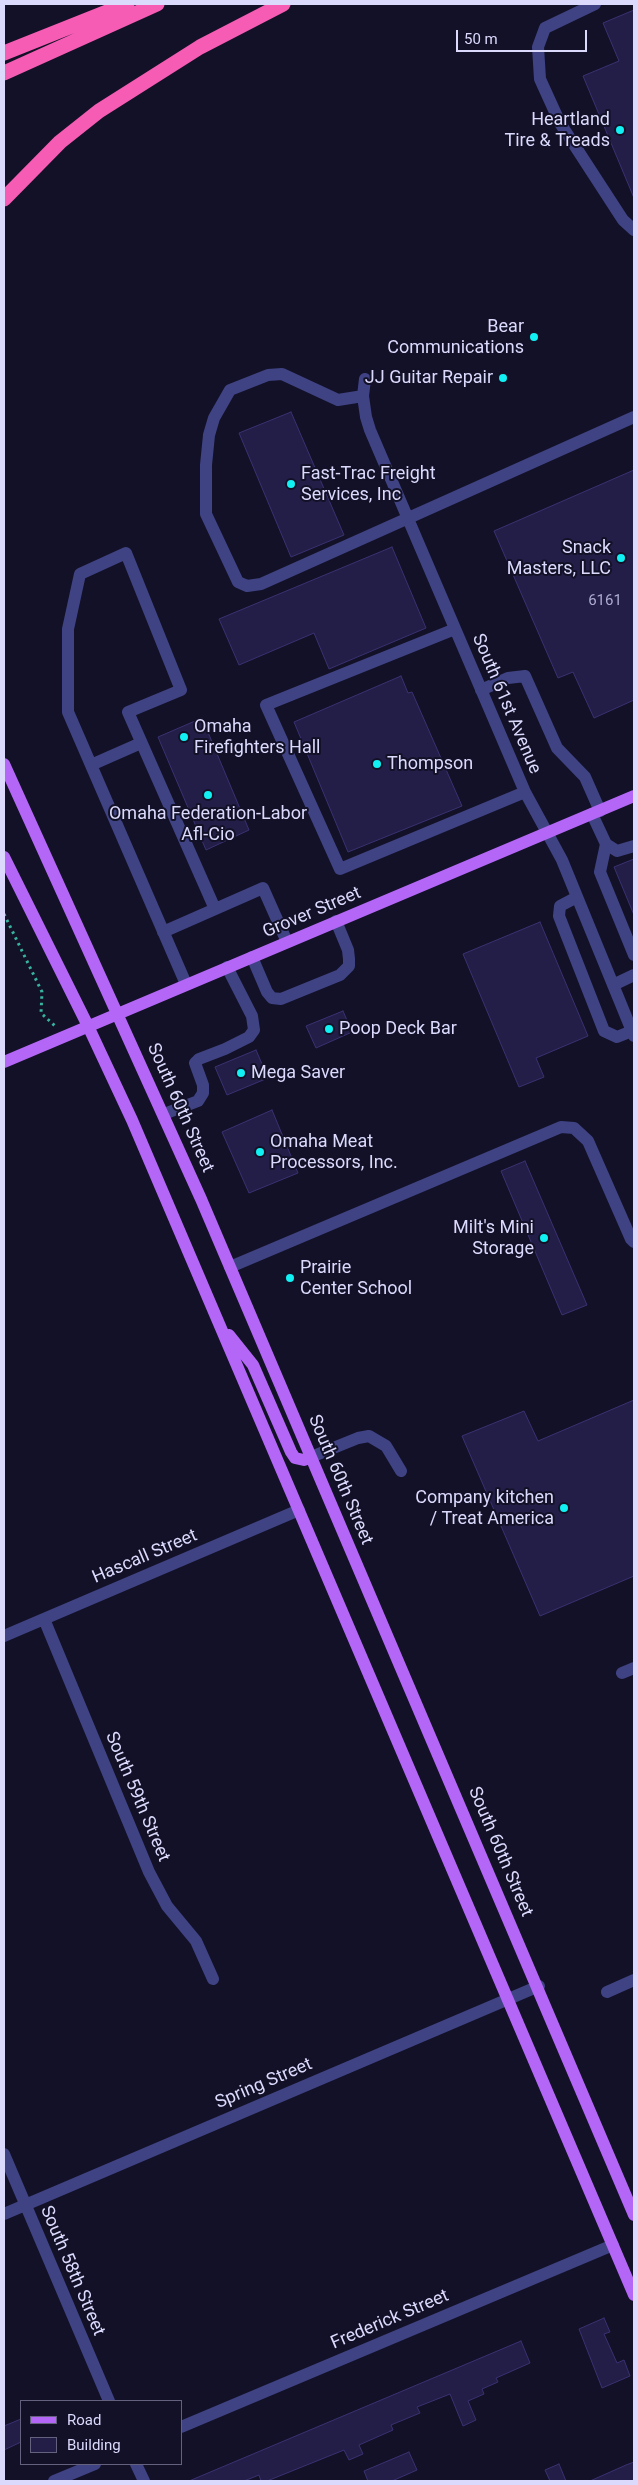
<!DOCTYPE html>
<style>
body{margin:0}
#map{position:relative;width:638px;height:2485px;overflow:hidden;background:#131127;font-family:Roboto,sans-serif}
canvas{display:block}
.frame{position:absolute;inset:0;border:5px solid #dbdafd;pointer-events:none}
.legend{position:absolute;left:20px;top:2400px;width:162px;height:65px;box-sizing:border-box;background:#131127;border:1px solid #63617d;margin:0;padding:6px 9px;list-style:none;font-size:15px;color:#dbdafd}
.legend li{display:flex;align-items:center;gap:10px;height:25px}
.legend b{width:25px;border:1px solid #63617d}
.scale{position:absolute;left:456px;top:30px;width:131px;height:22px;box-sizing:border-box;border:2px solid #dbdafd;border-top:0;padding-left:6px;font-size:15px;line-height:18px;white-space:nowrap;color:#dbdafd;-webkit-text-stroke:4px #131127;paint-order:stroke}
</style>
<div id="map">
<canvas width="638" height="2485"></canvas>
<div class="frame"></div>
<ul class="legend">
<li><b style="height:6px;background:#b467f7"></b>Road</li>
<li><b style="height:14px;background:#231e47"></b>Building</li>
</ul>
<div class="scale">50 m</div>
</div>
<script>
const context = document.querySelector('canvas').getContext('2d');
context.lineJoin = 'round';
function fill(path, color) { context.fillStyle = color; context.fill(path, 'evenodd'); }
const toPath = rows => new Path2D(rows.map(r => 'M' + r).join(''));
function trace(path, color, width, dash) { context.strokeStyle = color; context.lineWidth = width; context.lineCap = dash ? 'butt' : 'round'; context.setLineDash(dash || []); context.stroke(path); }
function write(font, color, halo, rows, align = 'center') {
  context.font = font + ' Roboto,sans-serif'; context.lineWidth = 4; context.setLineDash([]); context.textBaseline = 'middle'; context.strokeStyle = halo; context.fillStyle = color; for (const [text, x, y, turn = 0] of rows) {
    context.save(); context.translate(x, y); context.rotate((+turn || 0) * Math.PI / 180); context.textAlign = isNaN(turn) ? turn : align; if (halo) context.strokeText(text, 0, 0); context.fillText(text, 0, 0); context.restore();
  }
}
const building = toPath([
 [634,10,634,198,583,76,619,61,603,23,634,10],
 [291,412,344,535,291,557,239,433,291,412],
 [634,470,634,700,594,718,573,672,558,678,494,531,634,470],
 [392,547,426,628,329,669,314,633,239,665,219,619,392,547],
 [401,676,408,693,412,692,462,806,348,852,294,722,401,676],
 [202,718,249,830,206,850,158,737,202,718],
 [634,859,634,915,614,867,634,859],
 [540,922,588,1036,536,1058,544,1077,519,1087,463,954,540,922],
 [343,1011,352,1032,316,1048,306,1026,343,1011],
 [256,1050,268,1078,227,1095,215,1067,256,1050],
 [272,1110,298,1173,249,1193,222,1132,272,1110],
 [525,1161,587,1305,562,1315,501,1171,525,1161],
 [634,1400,634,1576,540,1616,462,1436,524,1411,538,1441,634,1400],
 [604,2318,610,2332,604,2334,617,2363,624,2360,630,2376,602,2388,579,2329,604,2318],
 [521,2341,530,2363,496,2378,498,2382,482,2389,484,2394,468,2401,476,2420,463,2426,450,2394,417,2407,420,2413,391,2425,393,2430,359,2445,363,2454,349,2460,344,2450,267,2481,261,2481,259,2475,244,2481,189,2481,521,2341],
 [21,2419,21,2442,4,2450,4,2426,21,2419],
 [409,2452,417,2470,392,2481,368,2481,364,2471,409,2452],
 [634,2462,634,2481,590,2481,626,2465,634,2462],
 [559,2464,566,2481,550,2481,545,2470,559,2464]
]);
const path = toPath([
 [4,914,42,992,41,1013,55,1026]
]);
const minor = toPath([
 [595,4,545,28,538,47,540,79,560,123,623,220,634,230],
 [365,379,363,396,366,417,370,430,525,792,562,860,634,1036],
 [363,396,338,400,282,374,268,375,230,390,214,418,209,435,206,465,206,514,238,582,247,586,261,584,634,417],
 [455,629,266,705,340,869,525,792],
 [481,690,508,678,525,676,557,748,585,777,600,811],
 [91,765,141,743],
 [592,814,606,844,617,851,634,846],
 [606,844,600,872,634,955],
 [577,897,560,906,559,916,604,1031,617,1037,632,1031],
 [163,932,263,888,287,942],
 [252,957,267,992,272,998,281,999,340,975,349,966,349,959,348,950,336,921],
 [186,984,68,712,68,629,80,574,126,553,181,690,128,712,215,909],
 [613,985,634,975],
 [164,1114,198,1101,203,1093,203,1085,195,1063,199,1059,225,1049,249,1037,254,1030,252,1016,227,967],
 [230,1267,561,1127,574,1128,588,1141,631,1239,634,1242],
 [311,1457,358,1438,369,1436,386,1446,401,1471],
 [44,1619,149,1872,167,1906,196,1941,213,1979],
 [4,1636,299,1510],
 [622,1673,634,1668],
 [607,1992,634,1980],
 [4,2154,109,2401],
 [4,2214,539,1986],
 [181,2427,613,2245],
 [136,2464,144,2481],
 [54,2481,95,2464]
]);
const major = toPath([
 [4,764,201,1199,634,2215],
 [4,857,88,1026,132,1120,634,2295],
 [4,1062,634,796],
 [229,1335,253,1365,291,1452,295,1458,304,1460,311,1457]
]);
const highway = toPath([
 [4,53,127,4],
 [4,73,157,4],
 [4,199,60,142,99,111,200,47,283,4]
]);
const markers = [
 [620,130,5,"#11f0f2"],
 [534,337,5,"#11f0f2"],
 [503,378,5,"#11f0f2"],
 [291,484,5,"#11f0f2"],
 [621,558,5,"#11f0f2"],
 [184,737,5,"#11f0f2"],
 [377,764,5,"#11f0f2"],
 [208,795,5,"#11f0f2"],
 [329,1029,5,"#11f0f2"],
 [241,1073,5,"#11f0f2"],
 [260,1152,5,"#11f0f2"],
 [544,1238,5,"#11f0f2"],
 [290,1278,5,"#11f0f2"],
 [564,1508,5,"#11f0f2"]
];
const numberNames = [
 ["6161",605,601]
];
const poiNames = [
 ["Heartland",610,120,"right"],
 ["Tire & Treads",610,141,"right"],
 ["Bear",524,327,"right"],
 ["Communications",524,348,"right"],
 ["JJ Guitar Repair",493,378,"right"],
 ["Fast-Trac Freight",301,474],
 ["Services, Inc",301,495],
 ["Snack",611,548,"right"],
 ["Masters, LLC",611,569,"right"],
 ["Omaha",194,727],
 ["Firefighters Hall",194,748],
 ["Thompson",387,764],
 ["Omaha Federation-Labor",208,814,"center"],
 ["Afl-Cio",208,835,"center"],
 ["Poop Deck Bar",339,1029],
 ["Mega Saver",251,1073],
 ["Omaha Meat",270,1142],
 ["Processors, Inc.",270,1163],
 ["Milt's Mini",534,1228,"right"],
 ["Storage",534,1249,"right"],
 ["Prairie",300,1268],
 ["Center School",300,1289],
 ["Company kitchen",554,1498,"right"],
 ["/ Treat America",554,1519,"right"]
];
const streetNames = [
 ["South 61st Avenue",506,704,67],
 ["Grover Street",312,913,-23],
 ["South 60th Street",180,1108,66],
 ["South 60th Street",340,1480,67],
 ["Hascall Street",145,1557,-23],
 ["South 59th Street",137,1797,67],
 ["South 60th Street",500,1852,67],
 ["Spring Street",264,2084,-23],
 ["South 58th Street",72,2271,67],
 ["Frederick Street",390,2320,-23]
];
fill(building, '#231e47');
trace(building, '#393272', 1);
trace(path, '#37b4a1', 3, [2.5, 4]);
trace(minor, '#3f4384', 12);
trace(major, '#b467f7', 12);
trace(highway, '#f65cb4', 15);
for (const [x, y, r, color] of markers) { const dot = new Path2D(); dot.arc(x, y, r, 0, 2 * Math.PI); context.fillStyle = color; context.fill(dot); trace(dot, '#131127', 2); }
write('15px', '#adabd0', null, numberNames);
write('18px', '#dbdafd', '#131127', poiNames, 'left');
write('18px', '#dbdafd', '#131127', streetNames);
</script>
